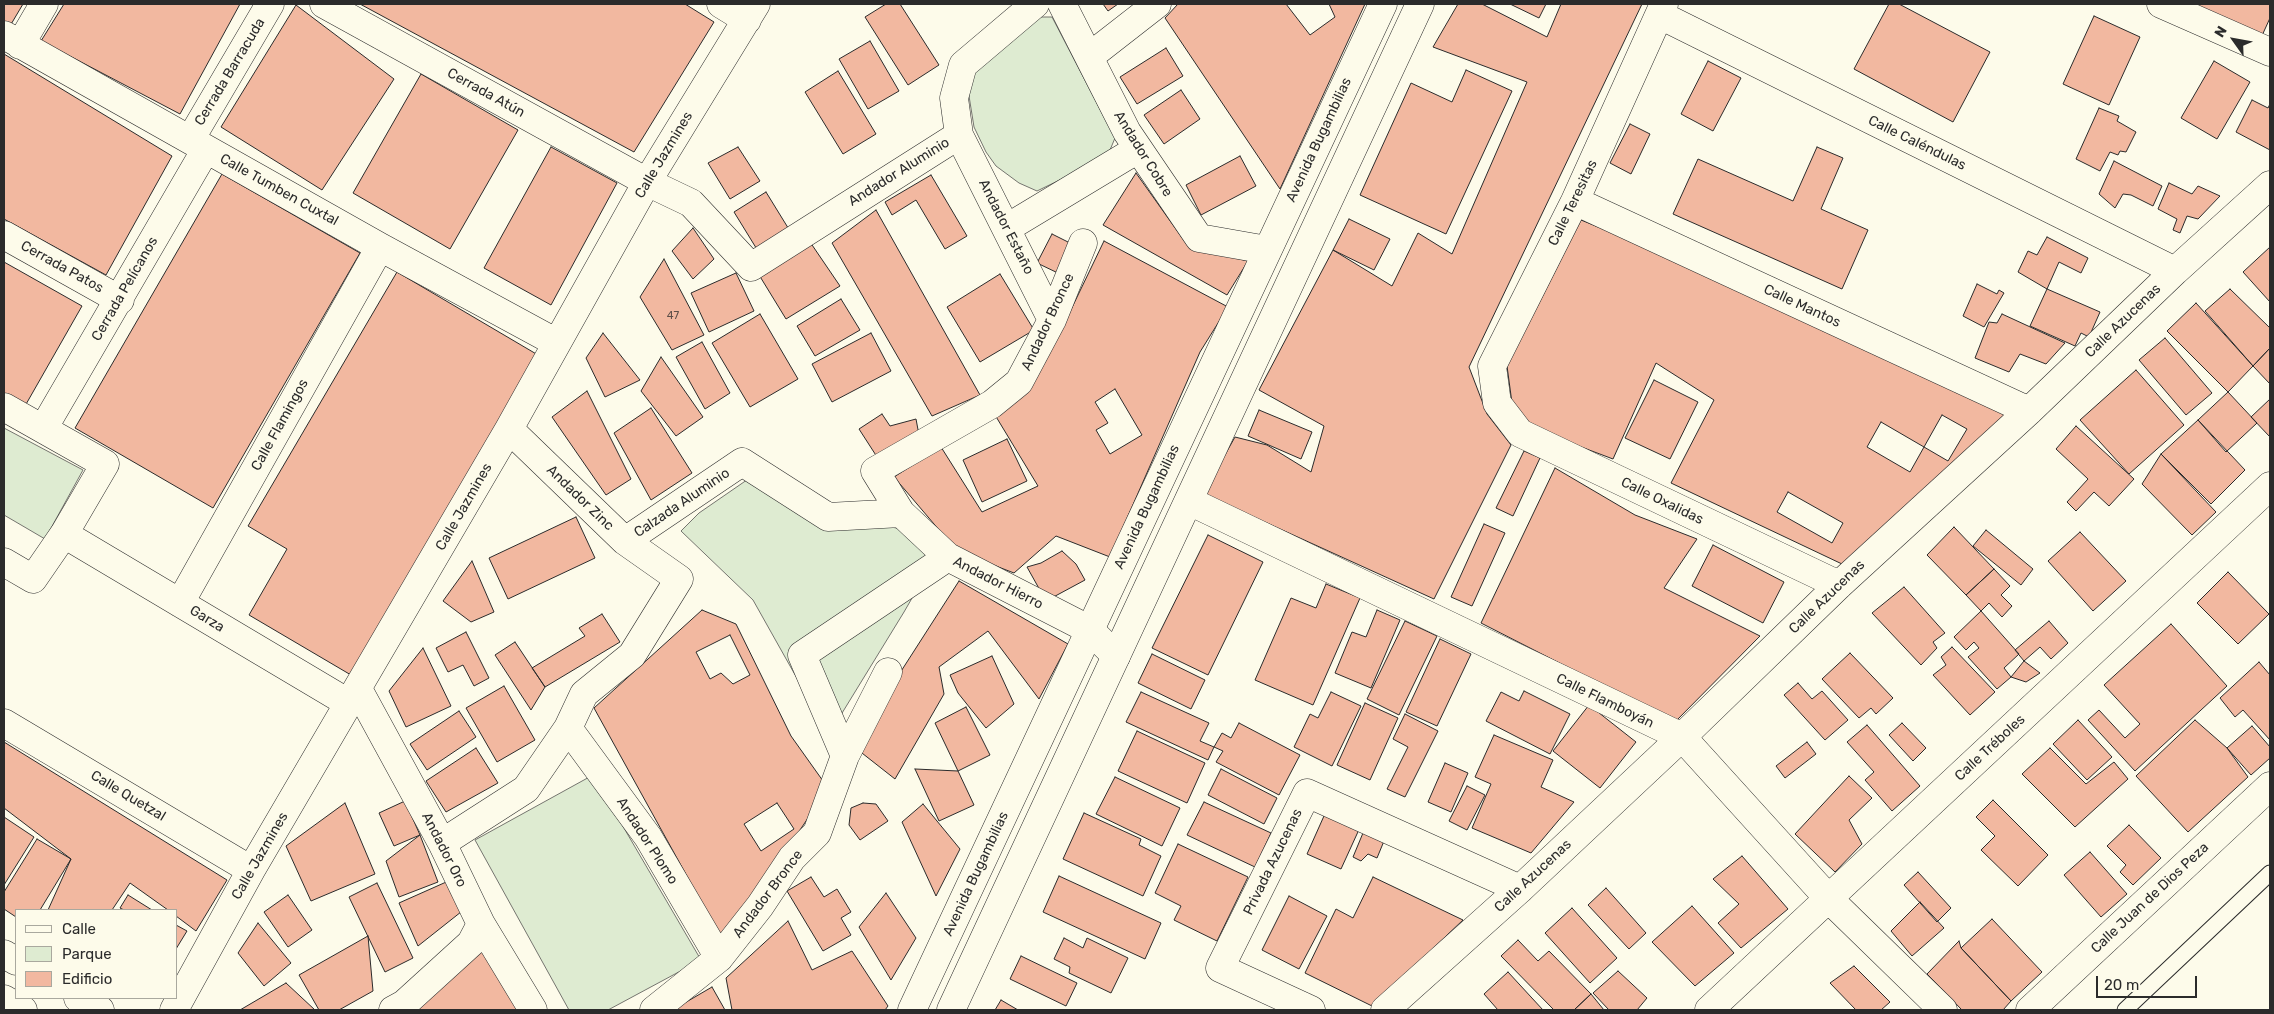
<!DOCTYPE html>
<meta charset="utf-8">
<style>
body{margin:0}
#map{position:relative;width:2274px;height:1014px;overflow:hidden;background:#fdfbea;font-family:Rubik,sans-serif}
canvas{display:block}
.frame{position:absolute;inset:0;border:5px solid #2b2b2b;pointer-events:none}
.legend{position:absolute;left:15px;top:909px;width:162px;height:90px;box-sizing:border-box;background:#fdfbea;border:1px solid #a9a89e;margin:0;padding:6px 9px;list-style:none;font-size:15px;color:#2b2b2b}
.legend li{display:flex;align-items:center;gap:10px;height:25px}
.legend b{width:25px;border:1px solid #a9a89e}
.north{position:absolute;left:2209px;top:15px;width:50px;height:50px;-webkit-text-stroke:4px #fdfbea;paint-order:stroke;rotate:302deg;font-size:14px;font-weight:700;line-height:20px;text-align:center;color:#2b2b2b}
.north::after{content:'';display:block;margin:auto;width:18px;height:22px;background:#2b2b2b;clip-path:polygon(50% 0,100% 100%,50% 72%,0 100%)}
.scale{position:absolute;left:2096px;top:976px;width:101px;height:22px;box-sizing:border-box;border:2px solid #2b2b2b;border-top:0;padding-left:6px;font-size:15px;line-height:18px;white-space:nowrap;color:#2b2b2b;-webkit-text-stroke:4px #fdfbea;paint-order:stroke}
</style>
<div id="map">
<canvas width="2274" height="1014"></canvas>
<div class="frame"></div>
<ul class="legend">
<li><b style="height:6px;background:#fdfbea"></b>Calle</li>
<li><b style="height:14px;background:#deebd1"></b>Parque</li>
<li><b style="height:14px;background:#f2b8a0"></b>Edificio</li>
</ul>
<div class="north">N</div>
<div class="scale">20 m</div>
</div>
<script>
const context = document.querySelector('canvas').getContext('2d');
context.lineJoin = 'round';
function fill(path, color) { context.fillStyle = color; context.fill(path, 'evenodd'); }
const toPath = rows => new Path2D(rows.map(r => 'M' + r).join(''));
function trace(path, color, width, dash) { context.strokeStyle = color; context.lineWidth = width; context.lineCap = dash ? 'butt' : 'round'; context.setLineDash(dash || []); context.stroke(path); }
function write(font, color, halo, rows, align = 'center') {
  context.font = font + ' Rubik,sans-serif'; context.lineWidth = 4; context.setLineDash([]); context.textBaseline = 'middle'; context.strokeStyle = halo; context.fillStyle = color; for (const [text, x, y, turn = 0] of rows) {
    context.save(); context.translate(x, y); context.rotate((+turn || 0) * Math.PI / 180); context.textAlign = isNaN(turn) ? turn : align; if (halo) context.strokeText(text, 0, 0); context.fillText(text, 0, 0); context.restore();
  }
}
const green = toPath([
 [1037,17,1052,17,1115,138,1110,150,1103,159,1037,191,1019,183,996,166,986,152,974,127,969,96,970,82,981,60,1037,17],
 [4,428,83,470,45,539,4,515,4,428],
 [757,473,880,524,920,534,934,560,904,612,839,718,803,689,753,600,681,531,699,513,757,473],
 [593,775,701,960,608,1010,569,1010,475,840,593,775]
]);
const building = toPath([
 [4,4,23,4,10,26,4,22,4,4],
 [64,4,240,4,180,114,41,41,64,4],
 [360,4,685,4,714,22,634,152,360,4],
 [886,4,900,4,939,65,908,85,865,17,886,4],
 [1103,4,1118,4,1108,11,1103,4],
 [1178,4,1365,4,1280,189,1165,18,1178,4],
 [1286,4,1329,4,1335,17,1310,35,1286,4],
 [1458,4,1482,4,1547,37,1561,4,1642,4,1469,367,1487,414,1511,445,1434,599,1203,494,1235,437,1267,445,1311,472,1324,426,1259,390,1333,250,1392,286,1418,233,1452,254,1527,82,1433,47,1458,4],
 [1510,4,1546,4,1539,18,1510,4],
 [1889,4,1899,4,1990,52,1953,122,1854,69,1889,4],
 [2182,4,2270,4,2270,18,2260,40,2182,4],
 [296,5,394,79,322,190,221,127,296,5],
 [2094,16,2140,37,2109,105,2063,84,2094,16],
 [870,41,899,91,868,109,839,59,870,41],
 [1166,48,1183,76,1137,104,1120,77,1166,48],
 [4,54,172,156,106,275,4,219,4,54],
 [1708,61,1741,78,1713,131,1681,114,1708,61],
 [2214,61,2250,82,2217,139,2181,118,2214,61],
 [1466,70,1512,91,1446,234,1360,195,1411,83,1452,102,1466,70],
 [838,71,876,134,843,154,805,92,838,71],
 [421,74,518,130,450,249,353,193,421,74],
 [1181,90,1200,119,1164,144,1144,115,1181,90],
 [2252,100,2268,108,2270,104,2270,150,2236,132,2252,100],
 [2099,108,2119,116,2117,121,2136,132,2126,152,2120,151,2118,155,2110,152,2100,171,2076,159,2099,108],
 [1630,124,1650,134,1631,174,1610,163,1630,124],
 [551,147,617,183,551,305,484,268,551,147],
 [738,147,760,181,730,199,708,163,738,147],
 [1817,147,1843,158,1821,209,1868,230,1842,289,1673,214,1698,159,1793,201,1817,147],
 [1240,156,1256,186,1201,215,1186,185,1240,156],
 [2114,161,2162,186,2153,206,2131,195,2123,194,2115,208,2099,194,2114,161],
 [1136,173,1188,246,1248,261,1227,295,1103,225,1136,173],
 [222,174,360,253,213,508,75,428,222,174],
 [931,175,967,236,945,249,916,200,892,215,885,202,931,175],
 [2169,183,2192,194,2198,186,2220,196,2198,219,2187,216,2180,233,2173,230,2177,219,2158,209,2169,183],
 [766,192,790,231,758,251,734,212,766,192],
 [876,210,980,395,932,416,832,243,876,210],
 [1349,219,1390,239,1374,270,1333,250,1349,219],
 [1581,220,1695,266,2009,414,1842,564,1671,483,1714,400,1656,363,1613,459,1531,428,1512,403,1507,366,1581,220],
 [693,228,714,259,693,279,672,251,693,228],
 [1052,234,1074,245,1060,274,1037,263,1052,234],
 [2047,237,2088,258,2081,273,2059,262,2047,289,2018,272,2028,251,2037,255,2047,237],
 [808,239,840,286,786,319,756,270,808,239],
 [1104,241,1228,307,1200,352,1110,557,1056,536,1014,573,957,551,894,477,941,447,982,512,1038,486,995,415,1066,320,1104,241],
 [2270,247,2270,302,2243,272,2270,247],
 [664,259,704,335,672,350,640,297,664,259],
 [4,262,82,306,25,406,4,397,4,262],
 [397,272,538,355,351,675,249,615,287,549,248,526,397,272],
 [736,273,754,311,709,332,691,293,736,273],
 [1000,274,1034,330,980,362,947,307,1000,274],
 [1977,284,1997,294,1999,290,2004,293,1984,327,1963,316,1977,284],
 [2047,289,2100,312,2089,337,2081,333,2075,346,2030,326,2047,289],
 [2230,289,2270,328,2270,348,2253,366,2205,311,2230,289],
 [841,299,860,330,815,356,797,326,841,299],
 [2196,303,2253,366,2228,392,2167,331,2196,303],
 [760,314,798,379,750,407,712,343,760,314],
 [2002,314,2065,343,2046,364,2020,354,2009,372,1975,358,1989,322,1997,323,2002,314],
 [603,333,640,380,605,397,586,358,603,333],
 [871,333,891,371,832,402,812,364,871,333],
 [2165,338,2212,393,2186,415,2139,360,2165,338],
 [702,342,730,393,705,409,676,357,702,342],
 [2270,348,2270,384,2253,366,2270,348],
 [661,357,703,417,676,436,641,391,661,357],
 [2136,370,2184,425,2129,474,2080,420,2136,370],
 [1654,380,1698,402,1670,459,1625,438,1654,380],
 [1115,389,1142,435,1110,454,1096,430,1108,423,1095,402,1115,389],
 [587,391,631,479,606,495,552,417,587,391],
 [2228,392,2257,423,2226,452,2198,420,2228,392],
 [2270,399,2270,437,2251,417,2270,399],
 [651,408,692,473,651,500,614,433,651,408],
 [1259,410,1312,432,1301,459,1248,436,1259,410],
 [882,414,890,426,916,419,919,435,879,460,859,429,882,414],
 [1942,415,1967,429,1948,461,1924,447,1942,415],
 [2198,420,2245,470,2211,504,2161,454,2198,420],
 [1881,422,1924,447,1910,472,1867,447,1881,422],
 [2076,426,2134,479,2109,506,2094,492,2076,511,2067,502,2088,479,2056,449,2076,426],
 [1007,439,1027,481,982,502,963,460,1007,439],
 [1524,451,1540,458,1513,516,1496,508,1524,451],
 [2161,454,2216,512,2192,535,2142,484,2161,454],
 [1555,468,1635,515,1697,539,1664,588,1760,636,1675,722,1481,623,1555,468],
 [1788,492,1843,523,1832,543,1777,512,1788,492],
 [576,517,595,558,508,599,489,558,576,517],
 [1484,524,1505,533,1472,606,1451,597,1484,524],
 [1954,527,1994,569,1966,595,1927,555,1954,527],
 [1986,530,2033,569,2021,585,1973,546,1986,530],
 [2080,532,2126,581,2093,611,2048,561,2080,532],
 [1208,535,1263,562,1208,675,1152,648,1208,535],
 [1713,545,1784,582,1763,623,1692,586,1713,545],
 [1062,551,1076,564,1085,580,1046,601,1027,567,1041,563,1062,551],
 [472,561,494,612,471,622,443,601,472,561],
 [1994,569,2010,586,2001,595,2012,606,2002,617,1989,603,1981,611,1966,595,1994,569],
 [2228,572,2269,614,2238,644,2197,603,2228,572],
 [959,581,1068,644,1039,699,988,631,939,667,944,694,895,779,853,746,959,581],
 [1326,584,1360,598,1313,705,1255,680,1291,598,1316,608,1326,584],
 [1904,587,1945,633,1933,642,1937,648,1921,665,1872,613,1904,587],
 [702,610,736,624,791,736,828,788,756,896,720,936,594,708,702,610],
 [1377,610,1400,620,1371,688,1335,673,1352,632,1366,637,1377,610],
 [1981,611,2019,654,2004,668,2011,677,1997,689,1968,657,1979,648,1974,642,1966,650,1954,637,1981,611],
 [602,614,620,642,545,687,532,668,585,636,579,628,602,614],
 [1405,621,1437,636,1399,715,1367,699,1405,621],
 [2049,621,2068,643,2051,659,2040,647,2024,661,2015,650,2049,621],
 [2171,624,2227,686,2135,771,2088,720,2099,710,2125,738,2140,724,2104,685,2171,624],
 [466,632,489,678,474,686,463,665,448,672,436,648,466,632],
 [730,635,750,675,733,684,721,673,710,679,696,652,730,635],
 [1440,639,1471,654,1437,726,1406,712,1440,639],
 [515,642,545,687,531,710,495,655,515,642],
 [1952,647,1995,692,1970,715,1933,675,1946,665,1941,657,1952,647],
 [423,648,451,706,406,727,389,691,423,648],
 [1850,653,1893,698,1876,714,1871,708,1859,718,1822,679,1850,653],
 [1152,654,1205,680,1191,709,1138,683,1152,654],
 [992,656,1014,704,986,728,958,693,950,675,992,656],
 [2024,661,2040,673,2026,682,2011,677,2024,661],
 [2259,662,2270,675,2270,740,2243,710,2235,717,2220,698,2259,662],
 [1798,683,1812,699,1822,691,1848,720,1825,740,1784,695,1798,683],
 [504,686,535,740,497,762,466,708,504,686],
 [1524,691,1570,714,1550,754,1486,721,1501,692,1519,701,1524,691],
 [1141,692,1209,723,1200,741,1214,747,1208,760,1126,722,1141,692],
 [1331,692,1361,706,1332,766,1294,747,1310,714,1318,718,1331,692],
 [1365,703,1398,718,1370,780,1337,765,1365,703],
 [1589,705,1636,742,1600,788,1553,751,1589,705],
 [966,707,990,755,958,771,935,723,966,707],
 [459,711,476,737,427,770,410,744,459,711],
 [1405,714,1438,731,1405,797,1387,789,1408,747,1393,739,1405,714],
 [2078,720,2112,757,2087,780,2053,744,2078,720],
 [2195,720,2227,748,2248,777,2188,832,2136,776,2195,720],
 [1239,723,1300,755,1279,795,1216,762,1223,751,1214,747,1222,733,1231,738,1239,723],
 [1902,723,1926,748,1913,761,1889,735,1902,723],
 [1867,725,1920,786,1892,811,1865,780,1874,772,1847,742,1867,725],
 [2252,726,2270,747,2270,758,2251,775,2227,748,2252,726],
 [1137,731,1205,763,1187,803,1118,771,1137,731],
 [1494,735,1553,760,1541,787,1574,802,1531,853,1472,828,1491,784,1475,777,1494,735],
 [4,742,227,880,196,931,176,916,176,910,168,910,130,883,112,910,48,910,71,859,4,808,4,742],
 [1807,742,1816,754,1785,778,1776,766,1807,742],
 [476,748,498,783,446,812,426,781,476,748],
 [2050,748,2086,784,2114,762,2128,779,2075,827,2022,774,2050,748],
 [1445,763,1468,773,1451,812,1428,802,1445,763],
 [915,769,958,771,974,805,939,821,915,769],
 [1221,769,1277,798,1264,824,1208,795,1221,769],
 [1849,776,1872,798,1849,820,1862,844,1835,872,1795,834,1849,776],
 [1115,777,1180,808,1162,846,1096,814,1115,777],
 [1467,786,1485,795,1467,830,1449,821,1467,786],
 [1993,800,2048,855,2018,886,1981,850,1995,836,1976,817,1993,800],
 [405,801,420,835,394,846,379,813,405,801],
 [1204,802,1271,833,1255,867,1187,835,1204,802],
 [345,803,375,874,311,901,286,846,345,803],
 [777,803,794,829,761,851,744,824,777,803],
 [863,803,876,804,888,821,860,840,849,825,851,808,863,803],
 [923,804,960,849,936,896,902,822,923,804],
 [1328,807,1362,823,1341,869,1307,854,1328,807],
 [1084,813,1141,839,1139,845,1161,856,1143,896,1063,859,1084,813],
 [4,817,34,837,4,885,4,817],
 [2129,825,2161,858,2133,885,2120,872,2126,865,2107,846,2129,825],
 [1363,833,1384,841,1377,858,1368,854,1361,861,1353,857,1363,833],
 [420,835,438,882,399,897,386,861,420,835],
 [37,839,71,859,40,910,16,910,16,917,4,909,4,892,37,839],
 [1178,844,1248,877,1217,941,1174,920,1181,906,1155,893,1178,844],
 [2090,852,2127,894,2101,917,2064,875,2090,852],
 [1742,856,1788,909,1741,948,1718,923,1739,904,1713,879,1742,856],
 [1918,872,1951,908,1937,922,1904,885,1918,872],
 [1059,876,1161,923,1145,959,1043,912,1059,876],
 [811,877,824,897,837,889,851,912,841,918,851,935,823,951,787,891,811,877],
 [1373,877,1463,920,1372,1006,1305,973,1336,909,1353,918,1373,877],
 [453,879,466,908,418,946,399,903,453,879],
 [377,883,413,958,385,972,349,897,377,883],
 [1606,888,1646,933,1629,949,1588,905,1606,888],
 [886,893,916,938,891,980,859,927,886,893],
 [128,895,152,910,124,910,120,908,128,895],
 [288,895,312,930,288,947,264,912,288,895],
 [1289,896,1327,916,1299,969,1262,950,1289,896],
 [1920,902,1944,928,1912,956,1891,931,1920,902],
 [1692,906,1734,953,1695,986,1652,942,1692,906],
 [1572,908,1617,958,1590,983,1545,933,1572,908],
 [1992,919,2042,972,2011,1001,1961,948,1992,919],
 [788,921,812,970,852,951,888,1006,885,1010,732,1010,726,978,788,921],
 [258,923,291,963,264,986,238,953,258,923],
 [176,925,187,931,176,949,176,925],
 [368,936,373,991,339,1010,319,1010,299,975,368,936],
 [1064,938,1083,948,1087,938,1128,958,1111,993,1069,973,1070,967,1054,959,1064,938],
 [1518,940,1538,961,1549,951,1591,994,1574,1010,1554,1010,1501,956,1518,940],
 [1959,941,1961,948,2011,1001,2003,1010,1962,1010,1927,974,1959,941],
 [486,942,529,1010,403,1010,486,942],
 [1021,956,1077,983,1066,1006,1010,979,1021,956],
 [1854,966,1890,1002,1881,1010,1856,1010,1830,983,1854,966],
 [1618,971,1647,998,1637,1010,1609,1010,1593,993,1618,971],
 [1508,972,1543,1010,1498,1010,1484,994,1508,972],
 [286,983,315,1010,240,1010,286,983],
 [712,987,725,1010,677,1010,676,1008,712,987],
 [1591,994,1604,1010,1574,1010,1591,994],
 [1001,1000,1018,1010,995,1010,1001,1000]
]);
const lane = toPath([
 [2125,1010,2270,873]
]);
const street = toPath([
 [324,4,647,182,691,203,751,267,959,135],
 [721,4,747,20],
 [1035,4,963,65,954,98,959,135,1052,320],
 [1062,4,1127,132,1199,238,1267,250],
 [1664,4,1575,201,1492,366,1497,403,1520,433,1839,585],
 [2161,4,2270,52],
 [1660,15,2175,271],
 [4,35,380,247,557,343],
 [20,45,44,4],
 [1089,57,1157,4],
 [190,140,270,4],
 [1575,201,2029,411],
 [1007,228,1138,149],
 [4,235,120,300],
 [1083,243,1052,320,1019,382,992,404,875,471,901,513,948,557,1090,630,1116,656],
 [4,407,105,464,64,534,33,579,4,562],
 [43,429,206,149],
 [1189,501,1682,737,1829,899,1943,1010],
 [64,534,350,704],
 [625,541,742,462,828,517,901,513],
 [180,603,380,247],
 [358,689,442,843,481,924,533,1010],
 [4,723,251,870],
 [568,728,648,837,719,958],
 [845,756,802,655,948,557],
 [442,843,526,789,568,728,584,694,632,655,679,579,625,541,509,429],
 [174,1010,251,870,509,429,647,182,756,4],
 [393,1010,404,1004,471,943,481,924],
 [654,1010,719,958,760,906,792,858,817,833,845,756,888,672],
 [1311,1010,1220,968,1307,793,1520,889],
 [1385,1010,1520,889,1682,737,1839,585,2029,411,2175,271,2270,185],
 [1709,1010,2270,486]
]);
const secondary = toPath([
 [912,1010,1383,4],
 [951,1010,1420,4]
]);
const primary = toPath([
 [4,954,16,961],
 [78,998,100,1010],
 [4,999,23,1010],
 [2030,1010,2270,786]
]);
const numberNames = [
 ["47",673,316]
];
const streetNames = [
 ["Cerrada Barracuda",230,72,-59],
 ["Cerrada Atún",486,93,29],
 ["Avenida Bugambilias",1319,140,-65],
 ["Calle Caléndulas",1917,143,26],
 ["Andador Cobre",1143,154,58],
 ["Calle Jazmines",664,155,-59],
 ["Andador Aluminio",899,172,-32],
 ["Calle Tumben Cuxtal",279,190,29],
 ["Calle Teresitas",1573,203,-64],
 ["Andador Estaño",1006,227,63],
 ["Cerrada Patos",62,267,29],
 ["Cerrada Pelícanos",125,289,-60],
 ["Calle Mantos",1802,306,25],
 ["Calle Azucenas",2123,321,-44],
 ["Andador Bronce",1048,322,-65],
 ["Calle Flamingos",280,425,-61],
 ["Andador Zinc",580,498,44],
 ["Calle Oxalidas",1662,501,26],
 ["Calzada Aluminio",682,503,-34],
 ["Calle Jazmines",464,507,-60],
 ["Avenida Bugambilias",1147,507,-65],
 ["Andador Hierro",998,583,27],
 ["Calle Azucenas",1827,597,-44],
 ["Garza",207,619,31],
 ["Calle Flamboyán",1605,701,26],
 ["Calle Tréboles",1990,748,-43],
 ["Calle Quetzal",128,796,31],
 ["Andador Plomo",647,841,57],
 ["Andador Oro",444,850,63],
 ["Calle Jazmines",260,856,-60],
 ["Privada Azucenas",1273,862,-64],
 ["Avenida Bugambilias",976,874,-65],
 ["Calle Azucenas",1533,876,-43],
 ["Andador Bronce",768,894,-53],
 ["Calle Juan de Dios Peza",2150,898,-43]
];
fill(green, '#deebd1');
trace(green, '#74746e', 1);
fill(building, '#f2b8a0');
trace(building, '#2b2b2b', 1);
trace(lane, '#2b2b2b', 17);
trace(street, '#2b2b2b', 29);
trace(secondary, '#2b2b2b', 29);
trace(primary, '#2b2b2b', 29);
trace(lane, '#fdfbea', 15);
trace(street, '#fdfbea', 28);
trace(secondary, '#fdfbea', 28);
trace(primary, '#fdfbea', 28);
write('11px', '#5d4e48', null, numberNames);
write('14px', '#2b2b2b', '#fdfbea', streetNames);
</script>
